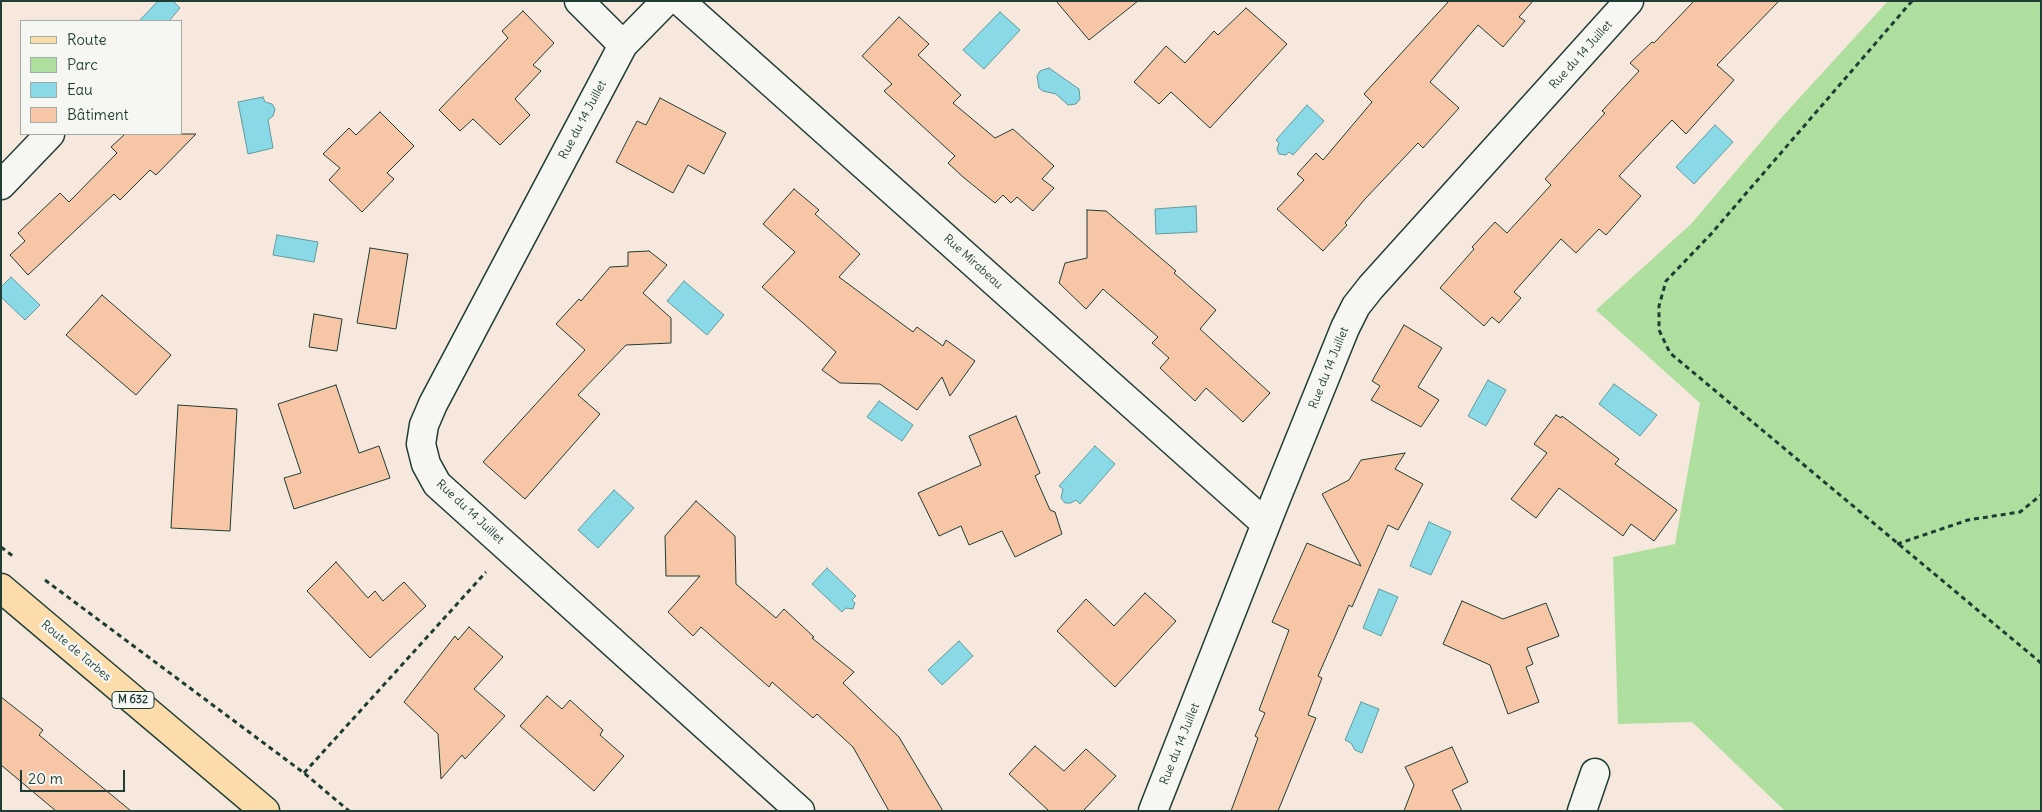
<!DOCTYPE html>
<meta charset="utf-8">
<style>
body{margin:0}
#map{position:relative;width:2042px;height:812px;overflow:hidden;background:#f6e8dc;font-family:Delius,sans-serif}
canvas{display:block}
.frame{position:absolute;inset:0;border:2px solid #1f3d34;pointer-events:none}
.legend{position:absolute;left:20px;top:20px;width:162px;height:115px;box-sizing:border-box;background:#f6f6f2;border:1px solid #a0aca6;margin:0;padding:6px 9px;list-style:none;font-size:15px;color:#1f3d34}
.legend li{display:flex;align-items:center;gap:10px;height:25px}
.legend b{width:25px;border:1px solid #a0aca6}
.scale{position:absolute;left:20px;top:770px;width:105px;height:22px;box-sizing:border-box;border:2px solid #1f3d34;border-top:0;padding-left:6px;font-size:15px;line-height:18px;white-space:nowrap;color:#1f3d34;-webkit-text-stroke:4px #f6f6f2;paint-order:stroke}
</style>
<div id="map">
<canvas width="2042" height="812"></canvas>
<div class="frame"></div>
<ul class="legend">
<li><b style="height:6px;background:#fddcac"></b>Route</li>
<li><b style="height:14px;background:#aedf9f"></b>Parc</li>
<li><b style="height:14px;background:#89d9e6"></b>Eau</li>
<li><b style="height:14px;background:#f7c6a7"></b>Bâtiment</li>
</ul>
<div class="scale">20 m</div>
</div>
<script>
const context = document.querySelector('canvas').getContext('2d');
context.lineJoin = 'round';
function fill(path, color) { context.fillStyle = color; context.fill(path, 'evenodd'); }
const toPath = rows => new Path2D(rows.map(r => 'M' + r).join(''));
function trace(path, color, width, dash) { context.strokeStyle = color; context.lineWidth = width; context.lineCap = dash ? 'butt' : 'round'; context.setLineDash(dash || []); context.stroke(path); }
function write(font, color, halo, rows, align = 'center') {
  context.font = font + ' Delius,sans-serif'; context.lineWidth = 5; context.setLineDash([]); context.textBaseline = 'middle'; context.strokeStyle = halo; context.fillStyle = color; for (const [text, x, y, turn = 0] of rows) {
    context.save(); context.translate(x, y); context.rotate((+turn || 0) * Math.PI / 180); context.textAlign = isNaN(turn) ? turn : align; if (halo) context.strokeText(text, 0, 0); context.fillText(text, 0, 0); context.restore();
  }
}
const green = toPath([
 [1888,1,2041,1,2041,811,1785,811,1692,722,1618,724,1613,557,1675,544,1700,403,1596,310,1691,224,1782,117]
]);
const water = toPath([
 [158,1,173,1,180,8,169,21,139,21,158,1],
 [1000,12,1020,30,984,69,963,50,1000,12],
 [1049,68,1079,89,1080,99,1076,104,1068,105,1056,94,1043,91,1039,88,1037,76,1040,71,1049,68],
 [263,97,265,102,272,104,275,109,273,116,268,120,273,148,248,154,238,102,263,97],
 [1307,105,1324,121,1293,155,1289,152,1286,155,1279,154,1277,149,1279,143,1276,140,1307,105],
 [1715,125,1733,142,1694,184,1676,167,1715,125],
 [1196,206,1197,232,1156,234,1155,209,1196,206],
 [277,235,318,242,314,262,273,255,277,235],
 [11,277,40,305,25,320,1,297,1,287,11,277],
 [684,281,724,315,707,335,667,301,684,281],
 [1488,380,1506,390,1486,426,1468,416,1488,380],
 [1614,384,1657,415,1640,436,1599,404,1614,384],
 [879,401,913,425,902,441,867,417,879,401],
 [1095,446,1115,464,1080,504,1076,500,1071,503,1065,503,1061,498,1063,489,1059,486,1095,446],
 [614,490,634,508,598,548,578,530,614,490],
 [1429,522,1451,532,1431,575,1410,566,1429,522],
 [827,568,856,596,852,600,855,603,853,609,846,608,842,612,812,584,827,568],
 [1379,589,1398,597,1381,636,1363,628,1379,589],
 [959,641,973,656,942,685,928,670,959,641],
 [1361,702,1379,709,1362,753,1355,750,1351,743,1345,740,1361,702]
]);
const building = toPath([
 [1056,1,1138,1,1089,40,1056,1],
 [1449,1,1533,1,1519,17,1525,21,1503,47,1478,25,1430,82,1459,108,1423,148,1418,143,1365,199,1345,223,1347,225,1323,251,1277,209,1304,180,1297,174,1316,153,1323,160,1372,102,1364,94,1449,1],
 [1694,1,1779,1,1717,65,1734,80,1686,134,1672,120,1619,176,1641,196,1606,235,1599,229,1576,253,1561,239,1514,292,1521,298,1499,323,1492,317,1484,326,1440,288,1474,249,1472,247,1495,222,1507,233,1551,185,1545,179,1605,113,1602,111,1639,71,1630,63,1652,42,1654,43,1694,1],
 [1246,8,1287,44,1210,128,1171,92,1159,104,1134,82,1166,46,1185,63,1214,31,1218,35,1246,8],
 [523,11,554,43,533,65,541,71,515,99,530,115,500,145,473,119,460,131,439,110,508,38,502,31,523,11],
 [899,17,929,44,918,55,961,95,953,103,995,138,1013,129,1054,166,1042,179,1054,188,1033,211,1017,197,1011,203,1003,195,995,203,963,177,948,163,955,156,884,91,892,84,862,56,899,17],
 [660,98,726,133,704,174,688,165,673,193,616,162,637,121,646,125,660,98],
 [380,112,414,146,387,173,394,179,362,212,329,180,340,168,323,154,349,128,356,135,380,112],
 [125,134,196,134,156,175,150,170,120,200,114,194,28,275,10,255,25,241,18,233,60,193,69,202,117,153,111,147,125,134],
 [794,189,819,210,815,214,860,254,839,277,913,332,917,327,943,346,946,340,975,361,950,396,942,377,917,410,880,384,840,383,822,370,836,352,762,287,795,252,763,224,794,189],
 [1087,210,1106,211,1176,271,1174,273,1216,310,1200,329,1270,393,1243,422,1206,388,1195,401,1160,368,1169,358,1152,343,1158,337,1103,289,1086,309,1059,283,1065,263,1087,258,1087,210],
 [370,248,408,254,396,329,357,323,370,248],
 [649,251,667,265,643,293,671,318,671,343,626,345,578,395,600,414,525,499,483,462,585,350,556,324,579,299,581,301,610,267,628,266,628,252,649,251],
 [102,295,171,355,136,395,66,335,102,295],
 [314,314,342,319,337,351,309,347,314,314],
 [1404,325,1442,348,1418,387,1439,400,1421,427,1371,400,1380,386,1372,381,1404,325],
 [336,385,359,453,379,446,390,478,294,509,284,478,301,473,278,404,336,385],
 [178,405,237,409,230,531,171,528,178,405],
 [1556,415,1561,418,1562,416,1619,459,1615,464,1677,510,1654,541,1631,524,1623,536,1559,488,1536,518,1511,499,1547,453,1534,444,1556,415],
 [1016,416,1040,473,1035,476,1050,510,1055,512,1062,534,1015,557,1002,531,969,545,961,526,939,536,918,493,981,465,969,436,1016,416],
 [1405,453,1395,469,1423,484,1398,530,1388,525,1352,607,1349,605,1318,676,1322,678,1308,715,1316,718,1278,811,1231,811,1258,738,1255,736,1265,713,1259,710,1289,630,1272,622,1307,543,1361,566,1322,494,1349,480,1361,460,1405,453],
 [696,501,735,536,736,584,776,618,784,609,814,637,812,638,854,672,843,683,899,737,943,811,889,811,853,747,817,714,813,718,772,682,769,687,701,627,693,636,668,612,700,576,666,576,665,536,696,501],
 [336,562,368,598,375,591,383,601,404,582,426,606,370,658,307,591,336,562],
 [1145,593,1176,621,1115,687,1057,631,1086,599,1114,626,1145,593],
 [1462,601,1503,619,1546,603,1559,636,1527,648,1533,664,1526,667,1539,702,1508,714,1490,665,1443,644,1462,601],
 [469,627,503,657,474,689,505,716,465,759,462,755,441,779,438,734,404,702,455,636,458,640,469,627],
 [547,696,562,709,570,700,603,730,600,735,624,756,594,791,520,726,547,696],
 [1,697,43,730,39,735,131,811,56,811,1,765,1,697],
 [1035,746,1064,771,1086,749,1116,776,1083,811,1049,811,1009,774,1035,746],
 [1452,747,1468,782,1452,790,1462,811,1404,811,1414,785,1405,767,1452,747]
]);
const path = toPath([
 [1912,1,1711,234,1666,281,1659,306,1659,330,1670,353,2041,663],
 [1897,544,1968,520,2020,512,2041,495],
 [1,547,14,557],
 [45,580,304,773,349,811],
 [304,773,486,572]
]);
const street = toPath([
 [579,1,623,45,666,1],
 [680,1,1266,524],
 [623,45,433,404,424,425,421,444,426,464,437,484,800,811],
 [1,185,50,134],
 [1153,811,1273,506,1345,328,1356,306,1371,287,1629,1],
 [1582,811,1595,773]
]);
const primary = toPath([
 [1,588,265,811]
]);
const shields = [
 [133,700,42]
];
const shieldNames = [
 ["M 632",133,700]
];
const streetNames = [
 ["Rue du 14 Juillet",1581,55,-48],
 ["Rue du 14 Juillet",583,120,-62],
 ["Rue Mirabeau",973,262,42],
 ["Rue du 14 Juillet",1329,368,-68],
 ["Rue du 14 Juillet",470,512,43],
 ["Route de Tarbes",76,651,40],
 ["Rue du 14 Juillet",1180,744,-68]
];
fill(green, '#aedf9f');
fill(water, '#89d9e6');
trace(water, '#5f9b9f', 1);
fill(building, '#f7c6a7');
trace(building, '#1f3d34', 1);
trace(street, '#1f3d34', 31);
trace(primary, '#1f3d34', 31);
trace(path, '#1f3d34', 3, [5, 4]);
trace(street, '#f6f6f2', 28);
trace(primary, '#fddcac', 28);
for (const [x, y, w] of shields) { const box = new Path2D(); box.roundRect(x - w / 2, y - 8.5, w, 17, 4); context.fillStyle = '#f6f6f2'; context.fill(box); trace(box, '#1f3d34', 1); }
write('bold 11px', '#1f3d34', null, shieldNames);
write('12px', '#1f3d34', '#f6f6f2', streetNames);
</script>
